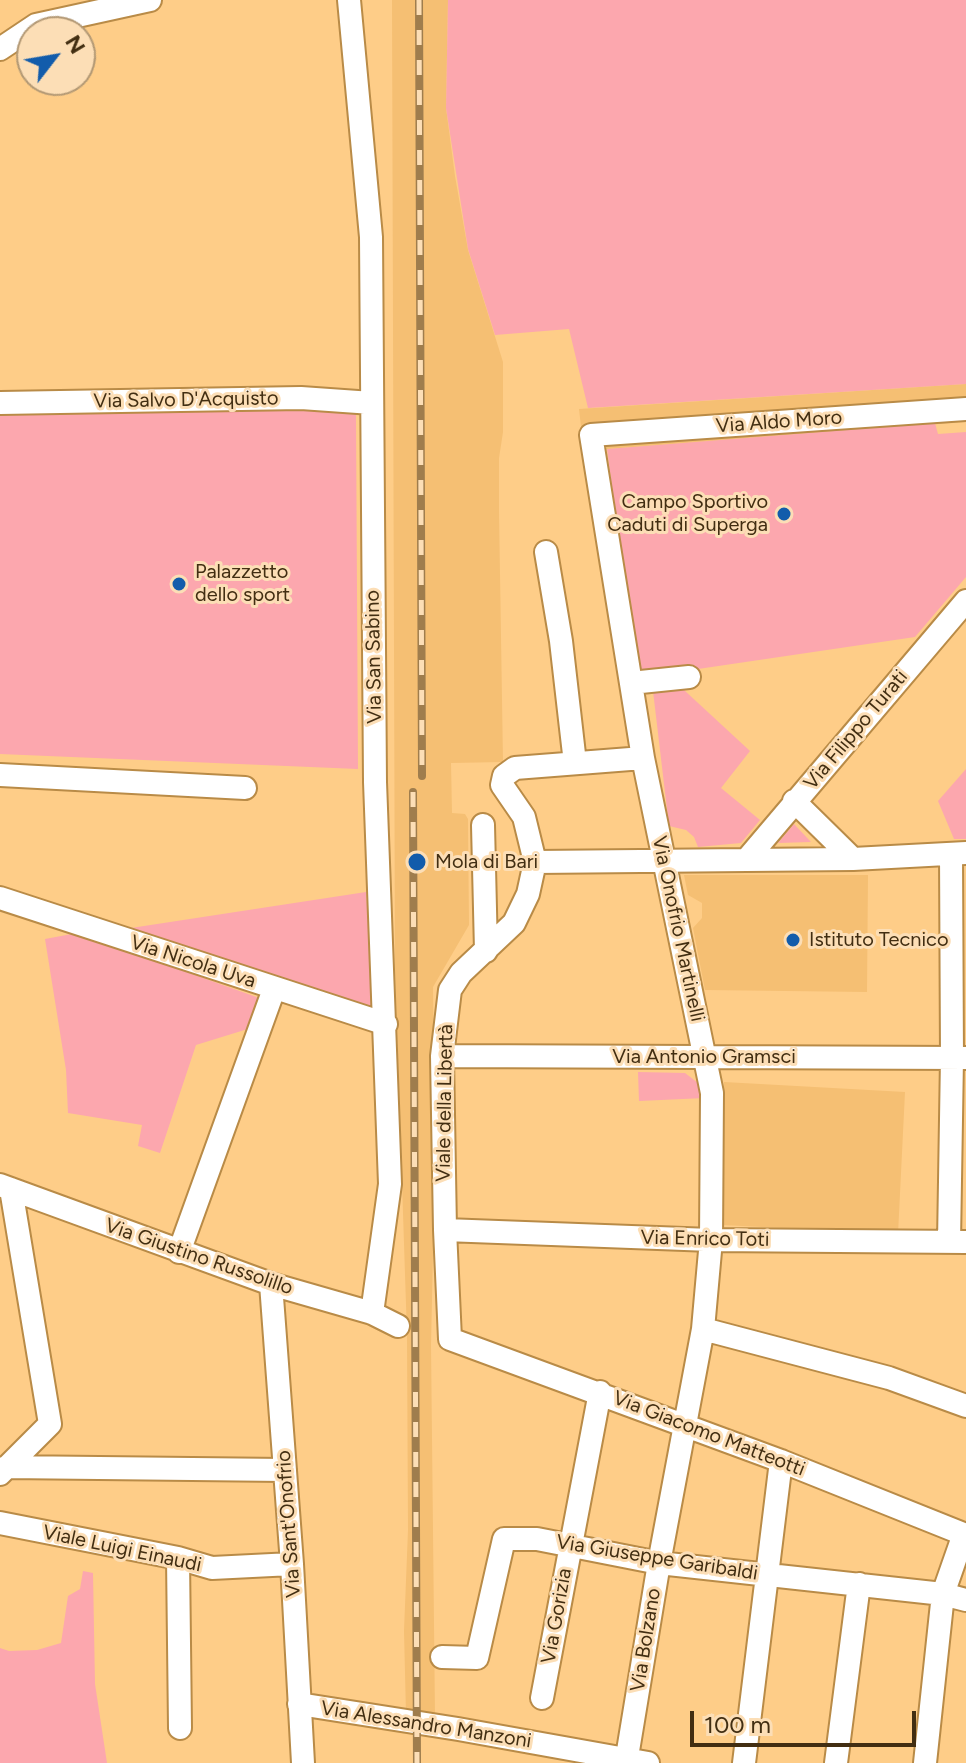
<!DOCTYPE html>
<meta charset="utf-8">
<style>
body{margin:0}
#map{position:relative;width:966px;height:1763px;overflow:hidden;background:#fecd88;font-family:Figtree,sans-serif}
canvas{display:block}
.north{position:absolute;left:16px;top:16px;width:80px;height:80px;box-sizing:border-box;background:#fcdeb6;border:2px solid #b29874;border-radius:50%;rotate:59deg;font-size:22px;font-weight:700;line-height:32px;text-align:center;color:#422e12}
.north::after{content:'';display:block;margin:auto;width:28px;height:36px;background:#125cab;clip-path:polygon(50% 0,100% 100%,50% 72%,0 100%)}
.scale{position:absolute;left:690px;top:1711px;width:226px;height:36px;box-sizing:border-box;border:4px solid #422e12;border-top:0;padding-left:10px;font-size:24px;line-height:28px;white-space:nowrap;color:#422e12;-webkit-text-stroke:6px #fcdeb6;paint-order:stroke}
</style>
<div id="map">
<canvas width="966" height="1763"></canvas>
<div class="north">N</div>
<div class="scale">100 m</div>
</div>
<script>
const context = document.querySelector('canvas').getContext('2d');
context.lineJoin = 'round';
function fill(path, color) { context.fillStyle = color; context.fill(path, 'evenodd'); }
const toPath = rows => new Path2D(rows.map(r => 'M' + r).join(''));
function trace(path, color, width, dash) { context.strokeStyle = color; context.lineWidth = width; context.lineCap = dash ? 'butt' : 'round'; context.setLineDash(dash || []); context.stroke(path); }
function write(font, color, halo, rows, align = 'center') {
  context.font = font + ' Figtree,sans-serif'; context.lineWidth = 6; context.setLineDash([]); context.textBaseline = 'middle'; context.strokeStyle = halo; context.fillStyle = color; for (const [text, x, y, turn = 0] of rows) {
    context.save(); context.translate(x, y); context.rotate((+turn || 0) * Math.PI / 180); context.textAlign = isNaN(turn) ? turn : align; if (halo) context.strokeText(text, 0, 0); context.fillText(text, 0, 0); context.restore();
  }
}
const built = toPath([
 [392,0,448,0,446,108,455,176,468,250,503,362,503,432,499,458,499,512,503,762,451,763,452,813,465,814,468,819,469,925,433,987,435,1162,431,1345,435,1717,406,1714,404,1631,408,1530,407,1335,395,969],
 [966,384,966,422,607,449,583,444,579,409],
 [684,875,868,875,867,992,705,990,693,928,702,918,702,903,688,895],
 [724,1082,905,1092,898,1234,723,1225]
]);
const green = toPath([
 [448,0,966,0,966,384,588,408,569,329,495,335,468,249,446,108],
 [138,407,142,412,152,407,324,408,356,414,358,769,0,754,0,411],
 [935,423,938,434,966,432,966,577,915,637,637,678,607,449],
 [684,690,750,751,721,788,760,820,741,843,698,847,694,837,686,830,669,826,653,691],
 [966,769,966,839,954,839,938,801],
 [794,824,811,842,778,843],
 [366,892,375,1011,131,928],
 [77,933,262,999,251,1028,196,1045,160,1153,138,1146,142,1125,68,1113,66,1070,45,939],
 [638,1072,685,1073,702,1086,705,1098,639,1101],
 [83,1571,93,1573,95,1684,107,1763,0,1763,0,1648,9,1651,37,1650,61,1643,68,1596,80,1589]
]);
const minor = toPath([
 [349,0,371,237,375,782,390,1184,372,1313],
 [0,49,36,25,150,0],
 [0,403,301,398,372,403],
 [546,552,561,641,575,763],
 [631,683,689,677],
 [643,758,515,768,504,776,502,785,524,817,535,862,528,894,514,923,461,973,450,990,442,1056,445,1230,450,1339,781,1461,966,1535],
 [0,775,245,788],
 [794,801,853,859],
 [483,825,486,951],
 [747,859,966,601],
 [535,862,853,859,966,853],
 [0,898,386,1024],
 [442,1056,966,1058],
 [0,1185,271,1284,372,1313,398,1326],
 [445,1230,711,1240,966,1242],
 [949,1242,952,1058,951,854],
 [179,1252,274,989],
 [271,1284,292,1564,303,1763],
 [703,1329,889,1378,966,1406],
 [6,1467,285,1470],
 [0,1474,50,1424,11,1189],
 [0,1523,178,1558,212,1568,292,1564],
 [178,1558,180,1728],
 [442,1657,477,1658,504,1539,537,1539,659,1563,943,1594,966,1600],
 [542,1698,600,1392],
 [299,1704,458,1729,648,1763],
 [626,1763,659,1563,703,1329,711,1240,712,1093,643,758,591,435,966,409],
 [744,1763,781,1461],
 [836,1763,859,1584],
 [925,1763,943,1594,964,1534]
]);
const rail = toPath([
 [419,0,422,776],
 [413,792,417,1763]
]);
const markers = [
 [784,514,8,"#125cab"],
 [179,584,8,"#125cab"],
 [417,862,10,"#125cab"],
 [793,940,8,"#125cab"]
];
const streetNames = [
 ["Via Salvo D'Acquisto",186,400,-1],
 ["Via Aldo Moro",779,422,-4],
 ["Via San Sabino",374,657,-91],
 ["Via Filippo Turati",856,730,-50],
 ["Via Onofrio Martinelli",678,929,78],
 ["Via Nicola Uva",193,962,18],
 ["Via Antonio Gramsci",704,1057],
 ["Viale della Libertà",445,1103,-89],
 ["Via Enrico Toti",705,1239,1],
 ["Via Giustino Russolillo",199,1257,19],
 ["Via Giacomo Matteotti",709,1434,21],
 ["Via Sant'Onofrio",289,1524,-94],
 ["Viale Luigi Einaudi",122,1549,12],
 ["Via Giuseppe Garibaldi",657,1558,9],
 ["Via Gorizia",557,1616,-80],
 ["Via Bolzano",646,1640,-81],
 ["Via Alessandro Manzoni",426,1725,9]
];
const poiNames = [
 ["Campo Sportivo",768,502,"right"],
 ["Caduti di Superga",768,525,"right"],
 ["Palazzetto",195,572],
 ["dello sport",195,595],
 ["Mola di Bari",435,862],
 ["Istituto Tecnico",809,940]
];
fill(built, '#f5bf73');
fill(green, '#fca7ae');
trace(minor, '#b98b47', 26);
trace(minor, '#fff', 22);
trace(rail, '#9f7d4d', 8);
trace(rail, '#fcdeb6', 5, [15]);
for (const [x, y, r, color] of markers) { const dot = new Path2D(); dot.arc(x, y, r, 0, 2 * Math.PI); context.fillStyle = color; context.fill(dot); trace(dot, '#fcdeb6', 3); }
write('20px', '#422e12', '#fcdeb6', streetNames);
write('20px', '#422e12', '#fcdeb6', poiNames, 'left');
</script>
